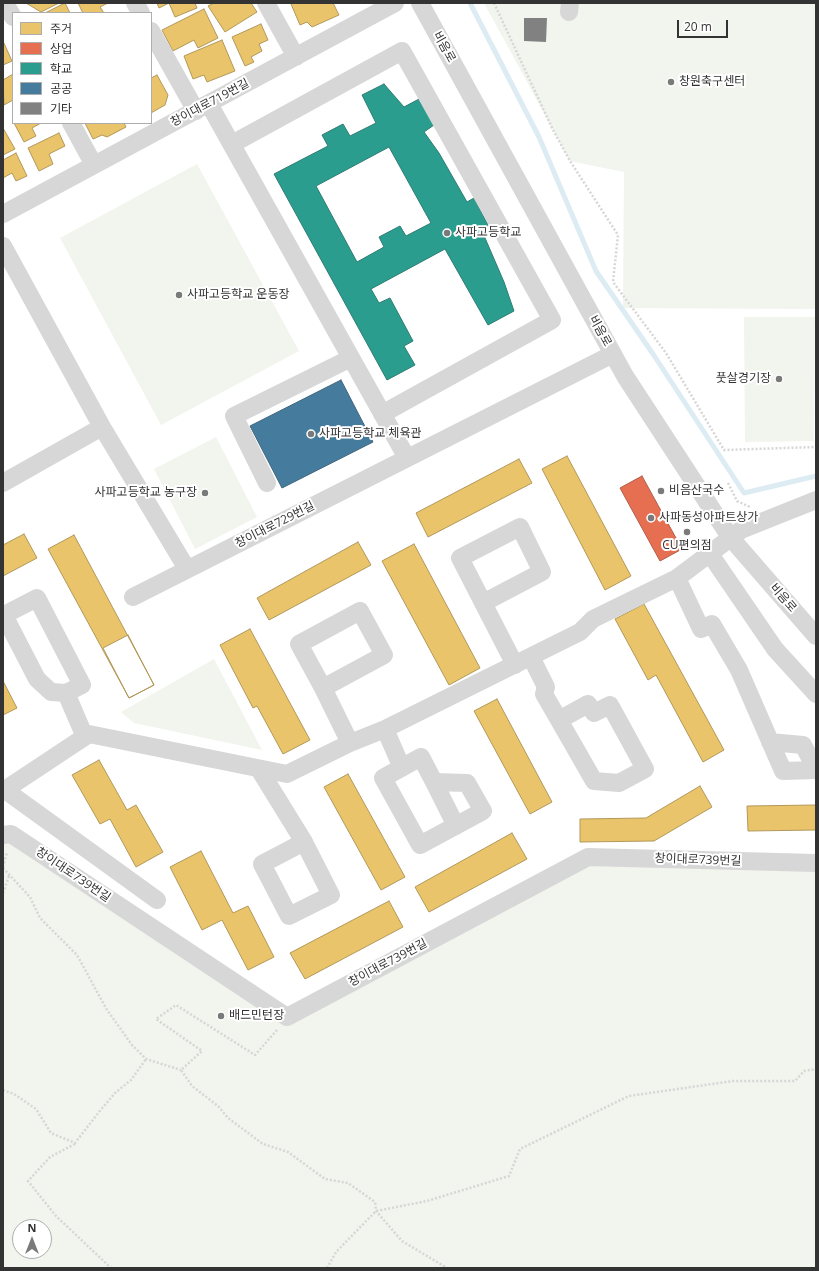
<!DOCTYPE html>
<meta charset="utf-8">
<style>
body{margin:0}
#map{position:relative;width:819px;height:1271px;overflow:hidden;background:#fff;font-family:"Open Sans","Noto Sans KR",sans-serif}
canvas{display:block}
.frame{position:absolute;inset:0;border:4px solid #333;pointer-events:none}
.legend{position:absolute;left:12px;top:12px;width:140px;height:112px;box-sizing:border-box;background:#fff;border:1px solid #adadad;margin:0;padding:5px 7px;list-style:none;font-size:12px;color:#333}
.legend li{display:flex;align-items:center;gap:8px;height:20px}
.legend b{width:20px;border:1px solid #adadad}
.north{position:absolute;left:12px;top:1219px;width:40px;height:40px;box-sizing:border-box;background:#fff;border:1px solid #adadad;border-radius:50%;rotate:0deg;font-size:11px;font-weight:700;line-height:16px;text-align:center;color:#333}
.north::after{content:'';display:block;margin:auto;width:14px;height:18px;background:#7a7a7a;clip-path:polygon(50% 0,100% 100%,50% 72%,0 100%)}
.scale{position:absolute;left:677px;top:20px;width:51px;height:18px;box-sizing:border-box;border:2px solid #333;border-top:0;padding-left:5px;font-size:12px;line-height:14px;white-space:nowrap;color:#333;-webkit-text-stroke:3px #fff;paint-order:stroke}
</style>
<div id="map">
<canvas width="819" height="1271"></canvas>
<div class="frame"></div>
<ul class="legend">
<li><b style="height:11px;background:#e9c46a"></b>주거</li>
<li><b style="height:11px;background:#e76f51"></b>상업</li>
<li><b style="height:11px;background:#2a9d8f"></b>학교</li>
<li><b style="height:11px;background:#457b9d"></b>공공</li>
<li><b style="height:11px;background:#818181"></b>기타</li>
</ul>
<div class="north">N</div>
<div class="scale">20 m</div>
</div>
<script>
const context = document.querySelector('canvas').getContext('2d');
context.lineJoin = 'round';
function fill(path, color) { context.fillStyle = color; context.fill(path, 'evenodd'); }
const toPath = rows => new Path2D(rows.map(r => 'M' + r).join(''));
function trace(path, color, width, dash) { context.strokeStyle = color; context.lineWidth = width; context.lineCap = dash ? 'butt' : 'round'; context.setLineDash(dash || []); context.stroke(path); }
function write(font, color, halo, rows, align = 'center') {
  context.font = font + ' "Open Sans","Noto Sans KR",sans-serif'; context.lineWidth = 4; context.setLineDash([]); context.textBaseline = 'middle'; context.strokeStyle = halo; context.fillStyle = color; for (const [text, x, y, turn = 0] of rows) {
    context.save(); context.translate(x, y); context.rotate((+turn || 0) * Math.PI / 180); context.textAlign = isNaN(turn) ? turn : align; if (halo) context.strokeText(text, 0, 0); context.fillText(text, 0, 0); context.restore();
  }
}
const green = toPath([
 [484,3,816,3,816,309,623,308,624,172,570,161],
 [197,164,299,351,161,425,60,238],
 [744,317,815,317,814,441,745,442],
 [216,437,257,517,195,549,154,469],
 [214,659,262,750,134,723,121,712],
 [3,835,287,1017,588,857,816,863,816,1268,3,1268],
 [20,1227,44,1227,44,1251,20,1251]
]);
const homes = toPath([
 [26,3,59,3,41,12,26,3],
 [65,3,70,13,45,13,65,3],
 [78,3,108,3,100,7,104,13,83,13,78,3],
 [157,3,195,3,197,8,175,17,169,3,159,8,157,3],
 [214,3,251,3,257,12,225,32,208,6,214,3],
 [292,3,333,3,339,15,312,27,307,22,300,25,291,4,292,3],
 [204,9,218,38,198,48,194,40,173,51,162,30,204,9],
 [261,24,268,40,259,44,262,51,251,57,254,62,245,66,232,37,261,24],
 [222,40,235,71,207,82,204,75,193,79,184,56,222,40],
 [3,41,12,61,3,65,3,41],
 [13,74,13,100,4,105,3,80,13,74],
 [157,75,168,95,165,105,151,113,151,78,157,75],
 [14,123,41,123,32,128,36,136,24,142,14,123],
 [85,123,124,123,126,127,107,137,102,135,93,139,85,123],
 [3,128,15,149,3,155,3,128],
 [59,133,65,146,49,154,53,164,39,171,28,148,59,133],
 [16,153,27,176,16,181,12,173,3,178,3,160,16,153],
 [567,456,631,576,605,590,542,469,567,456],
 [519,459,532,483,428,537,416,513,519,459],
 [24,534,37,558,3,576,3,545,24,534],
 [74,535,154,685,129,698,48,549,74,535],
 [358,542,371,565,269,620,257,598,358,542],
 [414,544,480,668,449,685,382,561,414,544],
 [644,604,724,750,703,762,656,675,648,680,615,619,644,604],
 [250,629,310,740,283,754,257,706,253,708,220,645,250,629],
 [128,635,154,685,129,698,103,648,128,635],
 [3,681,17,708,3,715,3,681],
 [497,699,552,802,530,814,474,711,497,699],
 [99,760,127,810,136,805,163,852,136,867,110,819,100,824,72,775,99,760],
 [348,774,405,877,381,890,324,787,348,774],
 [700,786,712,807,654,841,580,842,580,819,646,818,700,786],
 [816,805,816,830,748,831,747,806,816,805],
 [512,833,527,859,429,912,415,887,512,833],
 [201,851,233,913,248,906,274,957,248,970,222,920,202,930,170,867,201,851],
 [389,901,403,927,305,979,290,953,389,901]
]);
const shops = toPath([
 [642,476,682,549,660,561,620,488,642,476]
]);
const schools = toPath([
 [384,84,404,107,419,99,434,125,424,132,439,153,467,202,474,198,489,227,482,231,504,282,514,311,488,325,445,249,371,289,379,303,390,298,413,341,404,346,415,365,387,380,274,174,328,146,322,135,343,124,350,136,376,123,362,95,384,84],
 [389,147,431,223,406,236,400,226,379,237,384,247,357,262,316,186,389,147]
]);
const public = toPath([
 [341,380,373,442,282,488,250,426,341,380]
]);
const stream = toPath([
 [470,3,539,137,596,271,653,354,744,493,816,476]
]);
const building = toPath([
 [524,18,547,18,546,42,524,41]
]);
const path = toPath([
 [494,3,553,130,570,161,618,235,613,282,666,353,724,450,816,447],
 [728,483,737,501,750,507],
 [3,867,7,852],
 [3,868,30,897,40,918,77,955,107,1010,132,1045,146,1059,181,1070],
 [3,893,9,876],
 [277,1030,255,1055,176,1005,156,1019,202,1051,181,1070,192,1086,218,1106,228,1118,263,1144,288,1152,325,1179,348,1183,375,1202,376,1211,402,1241,447,1268],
 [3,1090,14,1094,36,1109,51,1133,75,1143,99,1112,115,1093,131,1080,146,1059],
 [75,1144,50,1157,28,1181,56,1216,111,1268],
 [327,1268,336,1252,376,1211,427,1201,509,1176,520,1149,629,1096,733,1081,795,1081,804,1071,816,1069]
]);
const minor = toPath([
 [5,3,13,17],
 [135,3,141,13],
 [266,3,296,57],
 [420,3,625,376,730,537,816,636],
 [569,12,570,3],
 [151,31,196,111],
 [209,104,407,458],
 [71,123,94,165],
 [232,144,402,51,552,320,382,414],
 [3,214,395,3],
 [3,246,102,427,187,569],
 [3,483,102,427],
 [267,483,234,416,351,358],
 [710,554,775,649,816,694],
 [677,578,701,629,712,624,739,670,783,771,816,770],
 [133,597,613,354],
 [37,598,82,685,66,693,51,692,37,679,4,615,37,598],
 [483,603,542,572,520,527,460,558,515,665],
 [360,611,384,655,323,688,299,644,360,611],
 [531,657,546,687,544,694,559,720,594,781,619,783,645,769,610,705,594,713,588,704,559,720],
 [323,688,350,743],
 [66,693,85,737],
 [385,729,402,768],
 [770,742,803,745,816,769],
 [421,757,434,782,467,783,483,811,420,845,383,778,421,757],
 [259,769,304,842,331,895,289,916,262,864,304,842],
 [434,782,456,826],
 [5,790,157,900],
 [3,791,89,734,287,774,350,743,385,729,580,632,593,619,677,578,741,530,816,500],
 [3,835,11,834,287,1017,588,857,816,863]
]);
const markers = [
 [671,82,4,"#7a7a7a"],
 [447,233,4,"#7a7a7a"],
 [179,295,4,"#7a7a7a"],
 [779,379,4,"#7a7a7a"],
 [311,434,4,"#7a7a7a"],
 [661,491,4,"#7a7a7a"],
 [205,493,4,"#7a7a7a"],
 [651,518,4,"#7a7a7a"],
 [687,532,4,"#7a7a7a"],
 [221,1016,4,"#7a7a7a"]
];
const streetNames = [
 ["비음로",444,47,61],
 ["창이대로719번길",210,103,-28],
 ["비음로",600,331,61],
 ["창이대로729번길",275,525,-27],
 ["비음로",783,598,49],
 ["창이대로739번길",698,860,2],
 ["창이대로739번길",73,875,34],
 ["창이대로739번길",388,963,-28]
];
const poiNames = [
 ["창원축구센터",679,82],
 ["사파고등학교",455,233],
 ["사파고등학교 운동장",187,295],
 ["풋살경기장",771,379,"right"],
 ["사파고등학교 체육관",319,434],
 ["비음산국수",669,491],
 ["사파고등학교 농구장",197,493,"right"],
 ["사파동성아파트상가",659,518],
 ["CU편의점",687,546,"center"],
 ["배드민턴장",229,1016]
];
fill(green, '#f1f5ed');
fill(homes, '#e9c46a');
trace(homes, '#b2985a', 1);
fill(shops, '#e76f51');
trace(shops, '#b15d48', 1);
fill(schools, '#2a9d8f');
trace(schools, '#2d7d73', 1);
fill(public, '#457b9d');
trace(public, '#40657d', 1);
trace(stream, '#ddebf3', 5);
fill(building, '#818181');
trace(path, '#d6d6d6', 2.5, [2, 2]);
trace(minor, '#d7d7d7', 18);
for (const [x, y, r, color] of markers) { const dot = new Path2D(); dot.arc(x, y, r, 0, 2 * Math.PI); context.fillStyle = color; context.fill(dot); trace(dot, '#fff', 1.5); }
write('12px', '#333', '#fff', streetNames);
write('12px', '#333', '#fff', poiNames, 'left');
</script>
